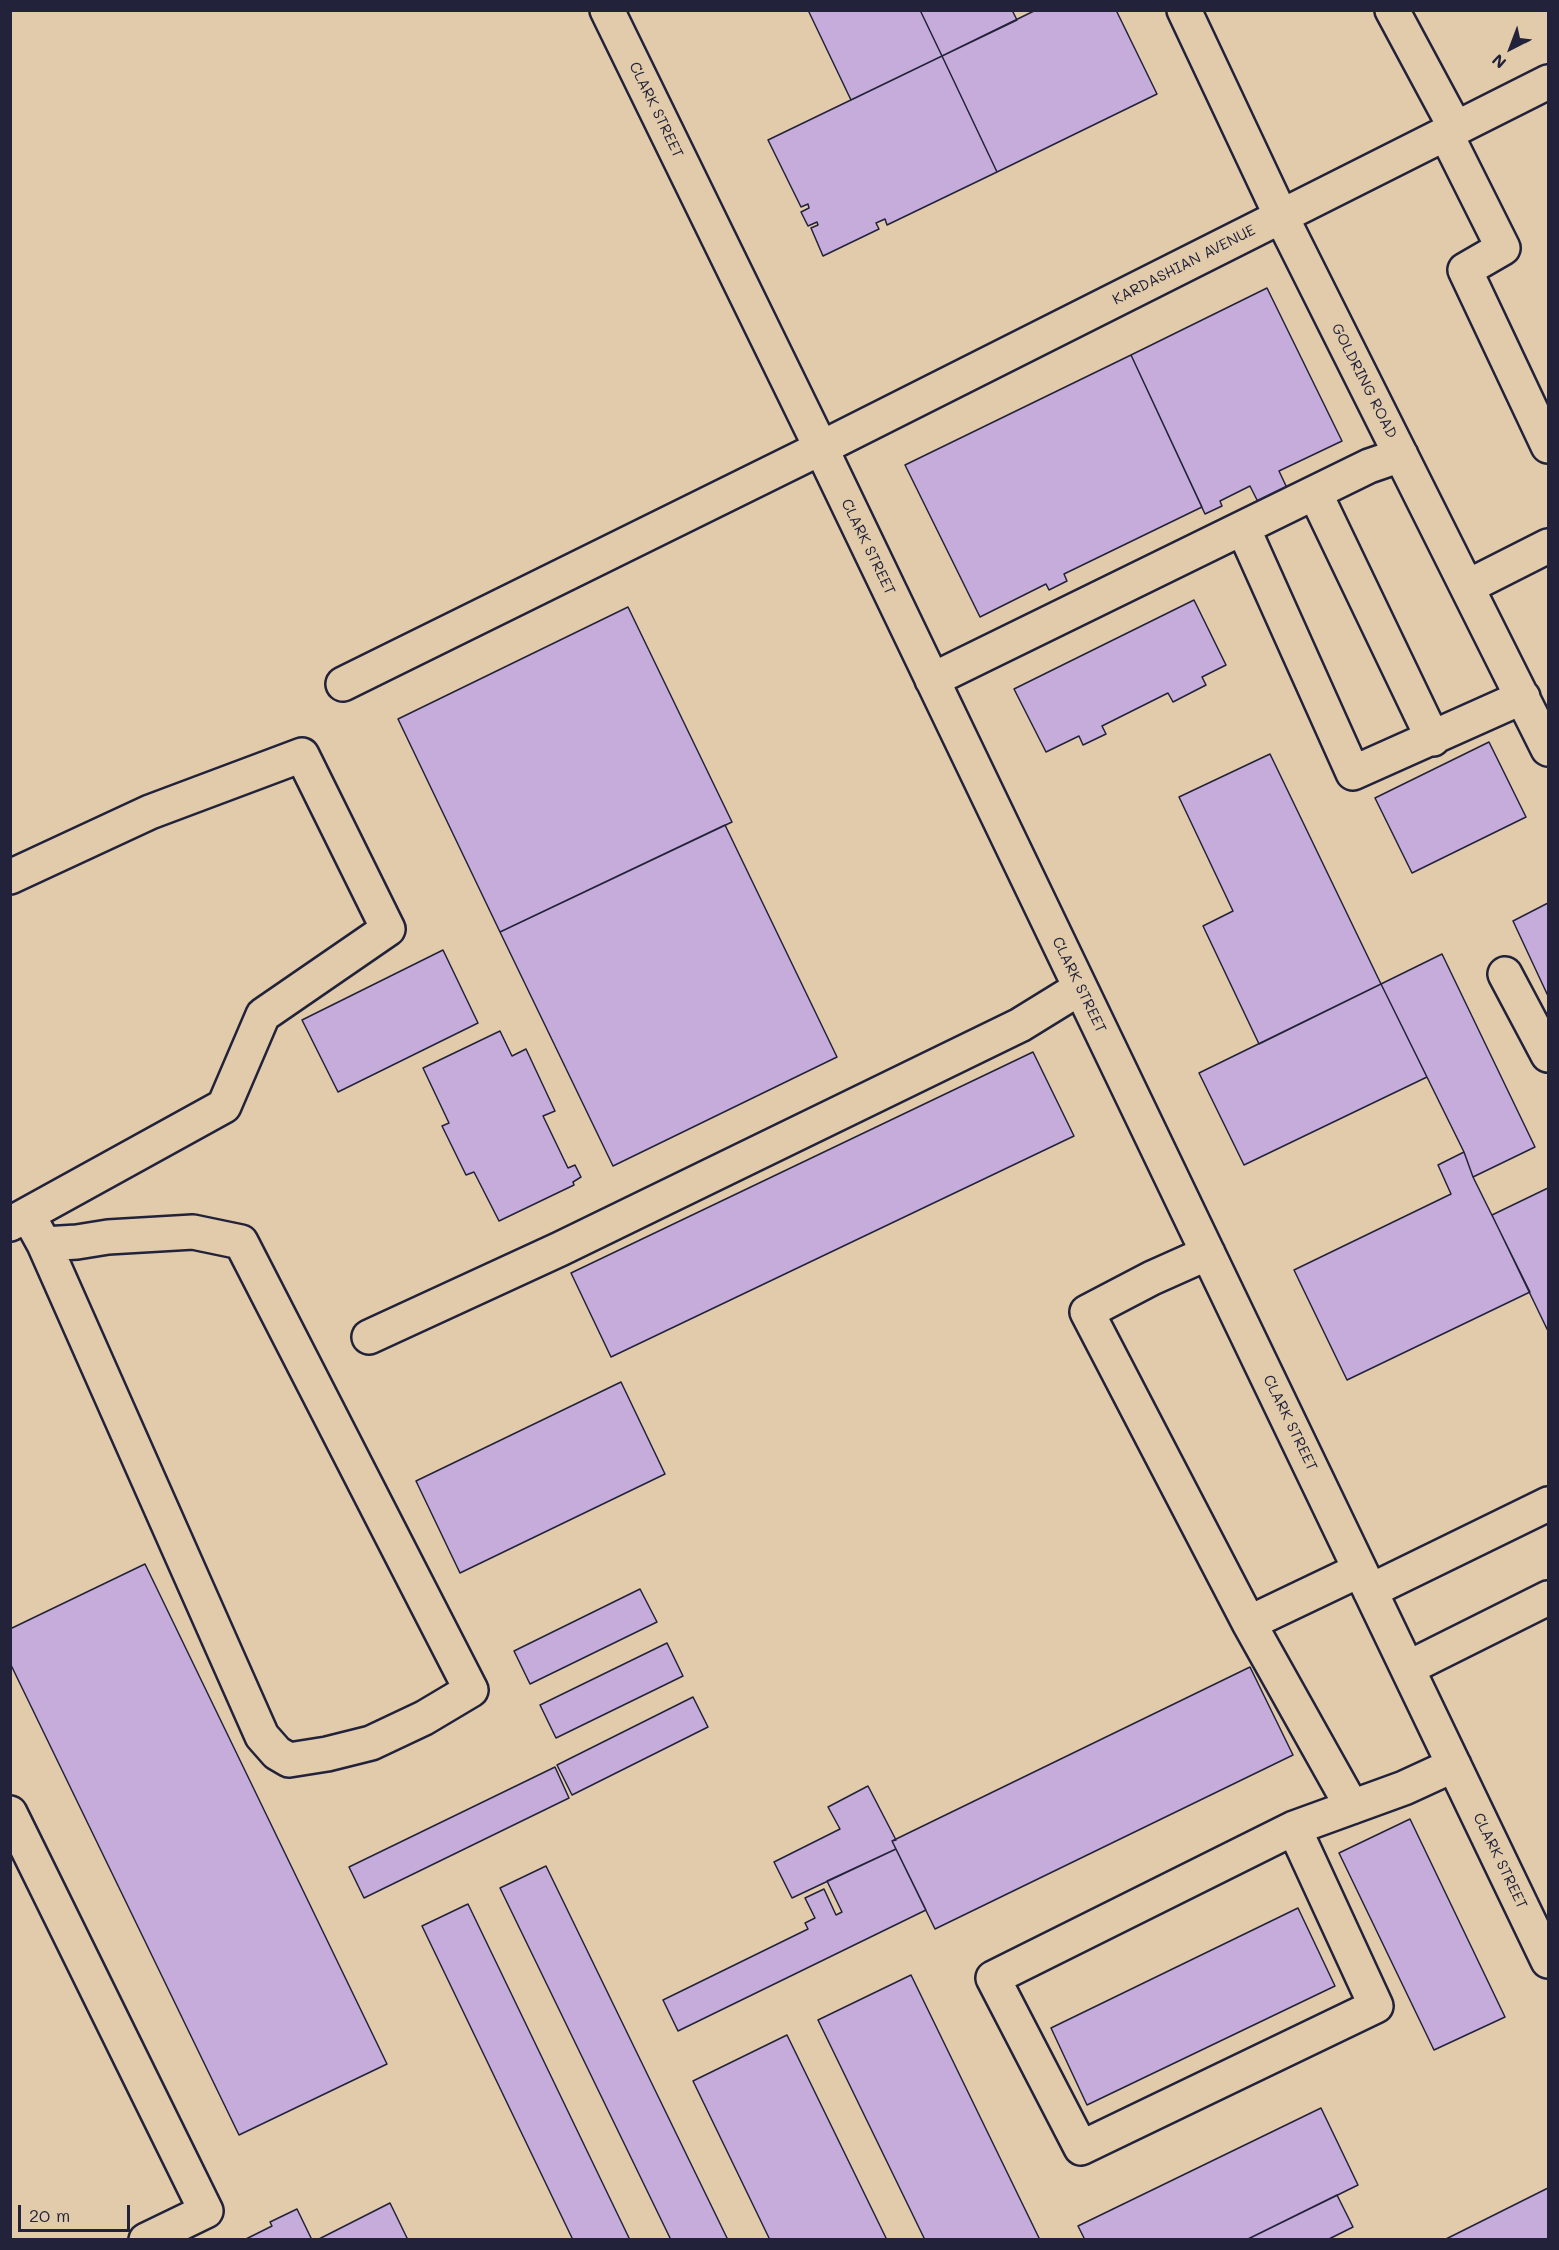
<!DOCTYPE html>
<style>
body{margin:0}
#map{position:relative;width:1559px;height:2250px;overflow:hidden;background:#e1cbaa;font-family:Mali,sans-serif}
canvas{display:block}
.frame{position:absolute;inset:0;border:12px solid #22223b;pointer-events:none}
.north{position:absolute;left:1481px;top:18px;width:60px;height:60px;-webkit-text-stroke:4px #e1cbaa;paint-order:stroke;rotate:222deg;font-size:16px;font-weight:700;line-height:24px;text-align:center;color:#22223b}
.north::after{content:'';display:block;margin:auto;width:21px;height:27px;background:#22223b;clip-path:polygon(50% 0,100% 100%,50% 72%,0 100%)}
.scale{position:absolute;left:18px;top:2205px;width:112px;height:27px;box-sizing:border-box;border:3px solid #22223b;border-top:0;padding-left:8px;font-size:18px;line-height:21px;white-space:nowrap;color:#22223b;-webkit-text-stroke:4px #e1cbaa;paint-order:stroke}
</style>
<div id="map">
<canvas width="1559" height="2250"></canvas>
<div class="frame"></div>
<div class="north">N</div>
<div class="scale">20 m</div>
</div>
<script>
const context = document.querySelector('canvas').getContext('2d');
context.lineJoin = 'round';
function fill(path, color) { context.fillStyle = color; context.fill(path, 'evenodd'); }
const toPath = rows => new Path2D(rows.map(r => 'M' + r).join(''));
function trace(path, color, width, dash) { context.strokeStyle = color; context.lineWidth = width; context.lineCap = dash ? 'butt' : 'round'; context.setLineDash(dash || []); context.stroke(path); }
function write(font, color, halo, rows, align = 'center') {
  context.font = font + ' Mali,sans-serif'; context.lineWidth = 4.5; context.setLineDash([]); context.textBaseline = 'middle'; context.strokeStyle = halo; context.fillStyle = color; for (const [text, x, y, turn = 0] of rows) {
    context.save(); context.translate(x, y); context.rotate((+turn || 0) * Math.PI / 180); context.textAlign = isNaN(turn) ? turn : align; if (halo) context.strokeText(text, 0, 0); context.fillText(text, 0, 0); context.restore();
  }
}
const building = toPath([
 [808,10,920,10,942,56,851,100,808,10],
 [920,10,1012,10,1017,20,942,56,920,10],
 [1036,10,1116,10,1157,94,997,172,942,56,1036,10],
 [942,56,997,172,887,225,885,219,876,223,879,229,823,256,811,228,818,225,817,222,808,226,801,212,809,208,808,204,801,207,768,140,942,56],
 [1267,288,1342,441,1279,471,1287,488,1258,502,1250,486,1220,501,1222,506,1205,514,1131,355,1267,288],
 [1131,355,1202,507,1064,574,1067,581,1049,590,1046,584,980,617,905,465,1131,355],
 [1194,600,1226,665,1202,677,1206,685,1173,702,1168,693,1102,726,1106,734,1083,745,1079,736,1046,752,1014,689,1194,600],
 [628,607,732,822,500,932,398,719,628,607],
 [1489,742,1526,817,1412,873,1375,798,1489,742],
 [1270,754,1381,984,1259,1044,1203,926,1233,911,1179,797,1270,754],
 [725,825,837,1057,613,1166,500,932,725,825],
 [1548,903,1548,996,1513,921,1548,903],
 [443,950,478,1023,338,1092,302,1020,443,950],
 [1442,954,1535,1147,1473,1177,1464,1152,1381,984,1442,954],
 [1381,984,1427,1077,1244,1165,1199,1073,1381,984],
 [500,1031,512,1056,526,1049,555,1111,543,1116,568,1168,575,1165,581,1177,573,1182,574,1185,499,1221,474,1172,466,1175,442,1126,449,1123,423,1068,500,1031],
 [1033,1052,1074,1136,611,1357,571,1273,1033,1052],
 [1464,1152,1473,1177,1530,1292,1347,1380,1294,1270,1451,1194,1438,1165,1464,1152],
 [1548,1188,1548,1331,1492,1215,1548,1188],
 [621,1382,665,1474,460,1573,416,1481,621,1382],
 [145,1564,387,2064,239,2135,10,1663,10,1629,145,1564],
 [640,1589,657,1622,530,1684,514,1651,640,1589],
 [667,1643,683,1676,556,1738,540,1705,667,1643],
 [1250,1667,1293,1755,935,1929,892,1841,1250,1667],
 [693,1697,708,1727,572,1795,557,1765,693,1697],
 [555,1767,569,1798,364,1898,349,1867,555,1767],
 [868,1786,896,1840,892,1841,896,1849,792,1898,774,1862,840,1829,828,1807,868,1786],
 [1410,1819,1505,2017,1434,2050,1339,1853,1410,1819],
 [896,1849,926,1910,678,2031,663,2000,808,1929,805,1923,815,1918,805,1898,824,1889,836,1915,842,1912,827,1881,896,1849],
 [546,1866,728,2240,671,2240,500,1888,546,1866],
 [468,1904,630,2240,573,2240,422,1926,468,1904],
 [1298,1908,1335,1986,1087,2105,1051,2028,1298,1908],
 [911,1975,1040,2240,925,2240,818,2020,911,1975],
 [787,2035,887,2240,770,2240,693,2081,787,2035],
 [1321,2108,1358,2185,1246,2240,1085,2240,1078,2226,1321,2108],
 [1548,2188,1548,2240,1444,2240,1548,2188],
 [1337,2195,1353,2227,1327,2240,1246,2240,1337,2195],
 [390,2203,408,2240,317,2240,390,2203],
 [297,2209,312,2240,244,2240,272,2226,270,2222,297,2209]
]);
const minor = toPath([
 [607,10,821,448,1548,1961],
 [1184,10,1281,216,1548,749],
 [1392,10,1456,129],
 [1446,134,1503,248,1465,270,1548,446],
 [1315,493,1433,739],
 [1243,528,1353,773,1523,697],
 [1467,587,1548,546],
 [932,680,1369,466,1401,455],
 [343,684,821,448,1548,82],
 [10,877,150,812,302,755,388,929,263,1015,224,1106,10,1224],
 [1505,974,1548,1055],
 [28,1215,44,1244,262,1736,277,1753,289,1760,327,1754,371,1743,424,1718,471,1690,241,1242,193,1232,108,1237,77,1242,44,1244],
 [1208,1253,1152,1278,1087,1312,1249,1623],
 [369,1337,560,1249,1020,1025,1080,988],
 [1370,1591,1548,1504],
 [1408,1668,1548,1598],
 [1352,1807,1249,1623,1360,1570],
 [10,1813,206,2211,146,2240],
 [1294,1828,1376,2006,1081,2148,993,1978,1294,1828,1404,1788,1454,1765]
]);
const streetNames = [
 ["CLARK STREET",656,110,64],
 ["KARDASHIAN AVENUE",1184,265,-27],
 ["GOLDRING ROAD",1364,381,63],
 ["CLARK STREET",868,547,64],
 ["CLARK STREET",1079,985,64],
 ["CLARK STREET",1290,1423,64],
 ["CLARK STREET",1500,1861,64]
];
fill(building, '#c6acda');
trace(building, '#22223b', 1.5);
trace(minor, '#22223b', 38);
trace(minor, '#e1cbaa', 33);
write('15px', '#22223b', '#e1cbaa', streetNames);
</script>
